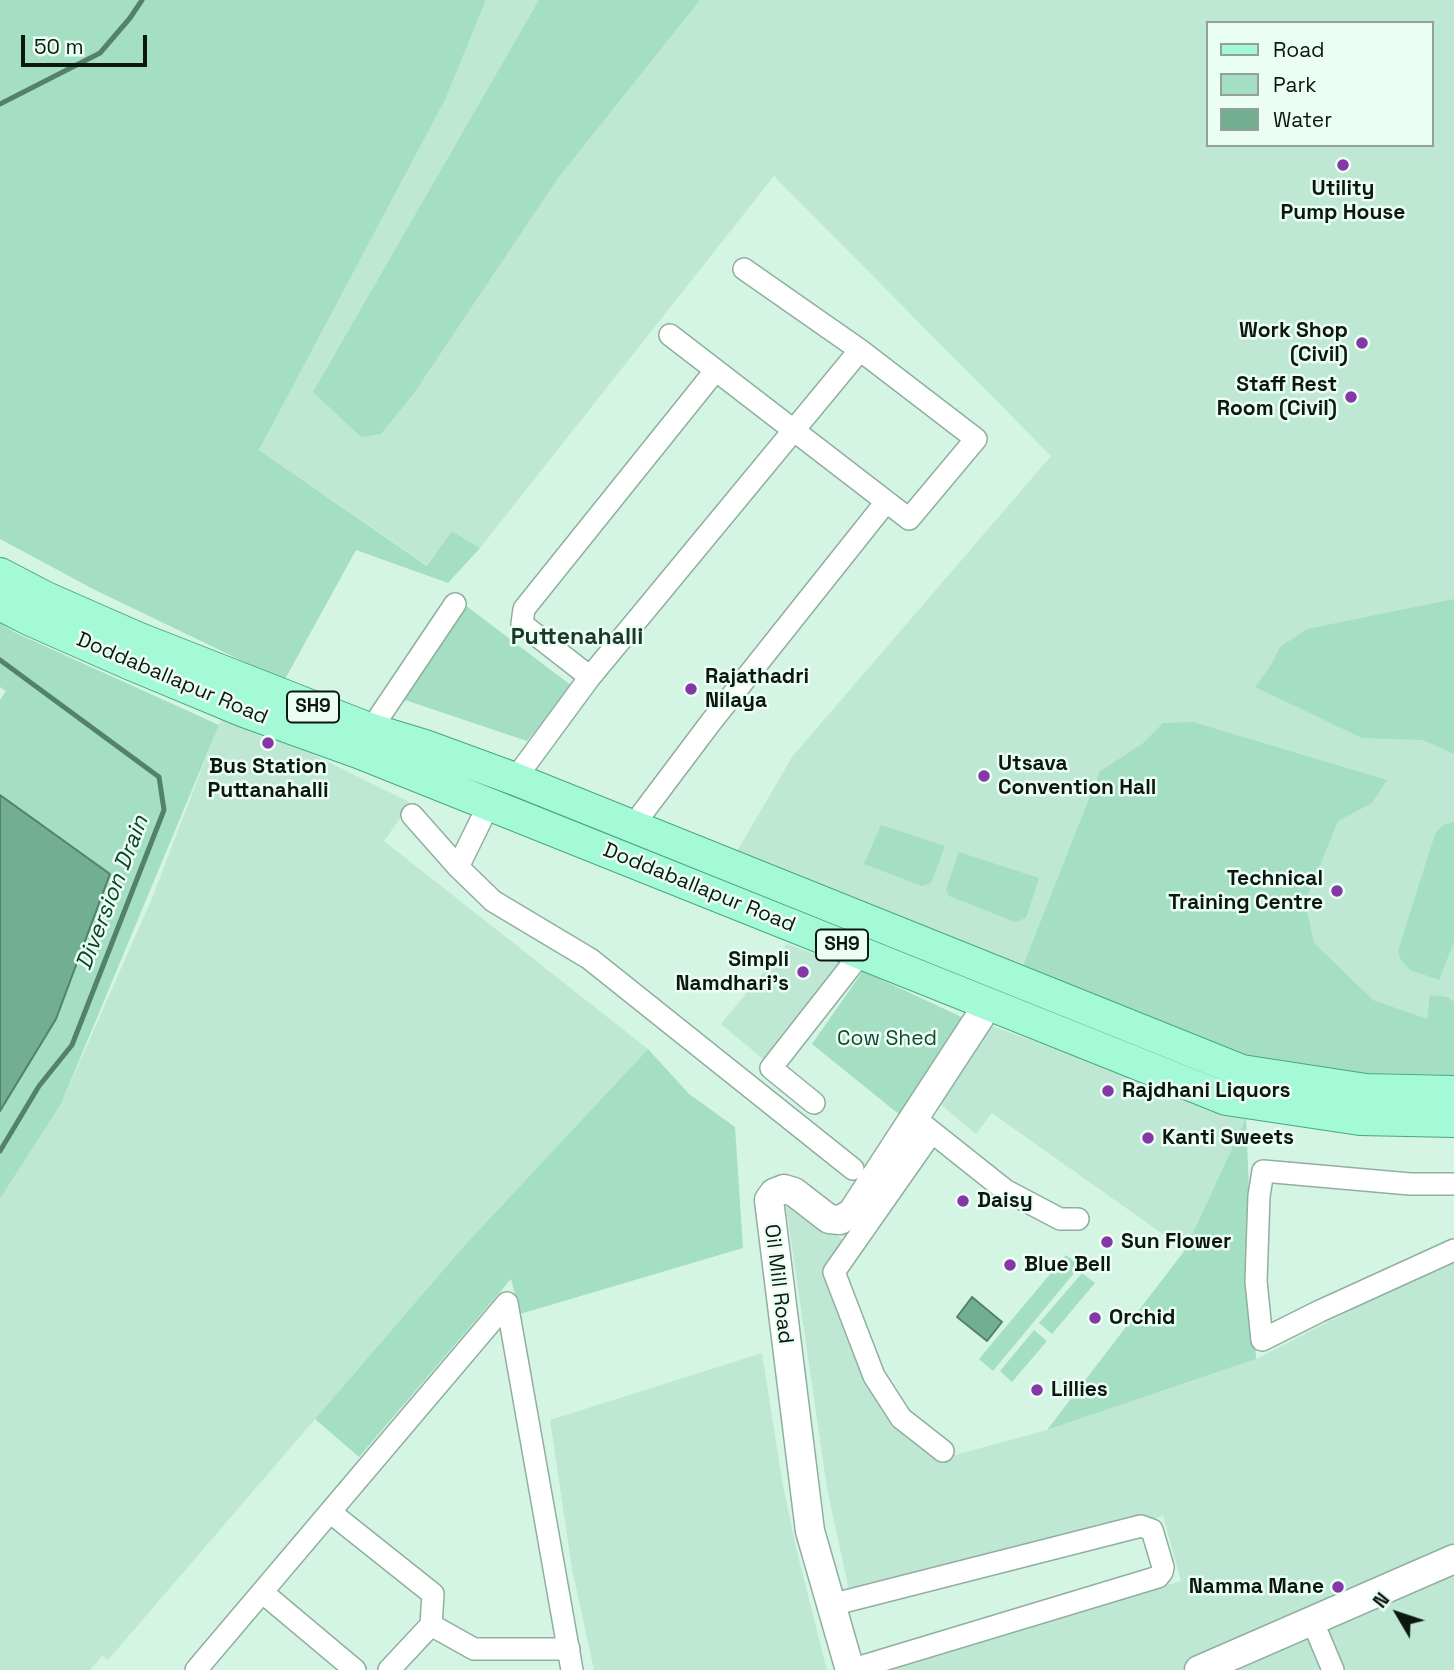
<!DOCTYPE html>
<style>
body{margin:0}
#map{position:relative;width:1454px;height:1670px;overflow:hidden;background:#d4f5e4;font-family:"Space Grotesk",sans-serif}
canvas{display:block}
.legend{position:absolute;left:1206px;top:21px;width:228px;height:126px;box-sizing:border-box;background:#ebfef4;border:2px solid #92a29a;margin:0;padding:9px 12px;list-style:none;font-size:21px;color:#0c1712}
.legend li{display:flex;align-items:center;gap:14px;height:35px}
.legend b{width:35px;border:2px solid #92a29a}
.north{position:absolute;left:1363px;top:1579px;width:70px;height:70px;-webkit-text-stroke:5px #ebfef4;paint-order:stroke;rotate:309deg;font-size:19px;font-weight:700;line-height:28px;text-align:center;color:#0c1712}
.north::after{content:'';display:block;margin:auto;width:24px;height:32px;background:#0c1712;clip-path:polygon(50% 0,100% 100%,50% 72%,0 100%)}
.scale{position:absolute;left:21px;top:35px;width:126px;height:32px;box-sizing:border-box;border:4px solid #0c1712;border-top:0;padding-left:9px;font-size:21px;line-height:24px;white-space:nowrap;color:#0c1712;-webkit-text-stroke:5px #ebfef4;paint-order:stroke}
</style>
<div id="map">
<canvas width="1454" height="1670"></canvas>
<ul class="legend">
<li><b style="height:9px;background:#a4f9d6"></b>Road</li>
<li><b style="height:19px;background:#a4dfc3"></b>Park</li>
<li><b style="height:19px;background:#71ae92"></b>Water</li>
</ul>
<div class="north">N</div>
<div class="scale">50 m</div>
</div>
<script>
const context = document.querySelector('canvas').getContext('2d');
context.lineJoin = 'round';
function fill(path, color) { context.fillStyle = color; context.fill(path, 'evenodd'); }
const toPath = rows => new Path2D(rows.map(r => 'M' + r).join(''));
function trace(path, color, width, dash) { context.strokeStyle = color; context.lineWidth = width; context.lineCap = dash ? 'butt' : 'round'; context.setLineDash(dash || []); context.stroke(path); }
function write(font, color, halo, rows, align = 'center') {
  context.font = font + ' "Space Grotesk",sans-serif'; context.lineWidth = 5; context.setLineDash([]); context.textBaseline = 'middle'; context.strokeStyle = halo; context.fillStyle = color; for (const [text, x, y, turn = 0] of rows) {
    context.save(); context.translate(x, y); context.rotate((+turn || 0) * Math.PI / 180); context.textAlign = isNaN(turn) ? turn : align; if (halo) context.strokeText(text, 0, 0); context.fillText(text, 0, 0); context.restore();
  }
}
const built = toPath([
 [486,0,1454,0,1454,1075,1363,1073,1244,1055,736,853,792,757,1051,456,774,176,480,548,452,531,428,566,259,450,445,100],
 [1207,23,1431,23,1431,145,1207,145],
 [223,714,278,737,411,803,384,841,648,1049,463,1247,108,1660,102,1656,90,1670,0,1670,0,1199,61,1104,150,903],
 [787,944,845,965,769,1064,721,1024],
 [984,1023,1246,1118,1185,1250,992,1113,976,1134,935,1100],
 [795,1205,843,1240,823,1267,869,1386,940,1459,1047,1430,1256,1359,1454,1257,1454,1670,876,1670,1181,1581,1163,1516,849,1591,827,1488,786,1206],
 [762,1353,783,1486,797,1552,827,1670,594,1670,572,1569,550,1420]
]);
const green = toPath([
 [0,0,486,0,445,100,259,450,427,566,452,531,480,548,448,583,356,550,284,681,95,590,0,539],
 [539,0,700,0,558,178,414,393,381,434,361,437,313,392],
 [1454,599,1454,754,1423,740,1362,738,1255,687,1271,665,1280,647,1307,629],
 [465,605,572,686,527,741,396,697],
 [0,623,16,633,219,725,61,1104,0,1199,0,1111,56,1019,109,874,0,795,0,700,6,691,0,687],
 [1193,722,1387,780,1372,803,1338,821,1305,902,1314,943,1373,1000,1427,1019,1430,995,1447,997,1454,1002,1454,1075,1363,1073,1244,1055,1023,966,1100,771,1142,744,1163,723],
 [1454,822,1454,942,1439,980,1410,970,1401,960,1398,951,1435,834,1443,825],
 [881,825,945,846,931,883,922,886,864,864],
 [959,852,1039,878,1026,918,1015,922,949,896,946,889],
 [863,971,966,1019,906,1120,812,1044],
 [648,1049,689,1094,735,1127,743,1248,520,1314,511,1279,359,1457,315,1419,463,1247],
 [1246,1118,1256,1359,1047,1430,1185,1250],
 [1066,1255,1080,1266,993,1371,979,1359],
 [1082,1273,1095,1283,1052,1334,1039,1323],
 [1034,1330,1047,1341,1012,1382,1000,1371]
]);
const water = toPath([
 [0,795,110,874,56,1019,0,1111,0,795],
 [972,1297,1002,1322,987,1341,957,1317,972,1297]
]);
const stream = toPath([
 [0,104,100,53,130,18,142,0],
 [0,660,159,777,164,810,72,1045,39,1086,0,1151]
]);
const street = toPath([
 [670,335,909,519,976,439,860,350,744,269],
 [590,677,522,624,524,609,715,371],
 [365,738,455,604],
 [515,779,590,677,860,350],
 [489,804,458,867,493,901,590,959,853,1169],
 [412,815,458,867],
 [632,827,711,722,886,502],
 [814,1103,771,1068,862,952],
 [922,1124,1005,1190,1060,1219,1078,1219],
 [932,1132,834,1272,874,1376,901,1418,943,1451],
 [1454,1184,1410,1184,1263,1171,1259,1196,1256,1281,1262,1340,1320,1311,1454,1250],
 [330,1512,433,1594,431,1625],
 [262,1592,355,1670],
 [831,1605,1141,1526,1152,1530,1163,1567,1162,1572,1158,1577,850,1670],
 [1312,1620,1333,1670],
 [196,1670,507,1303,572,1670],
 [389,1670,431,1625,474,1649,569,1649]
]);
const secondary = toPath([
 [850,1670,810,1531,769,1200,774,1193,784,1189,794,1192,829,1219,840,1220,852,1213,989,1003],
 [1199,1670,1454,1559]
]);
const primary = toPath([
 [0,574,46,598,137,638,369,729,425,746,515,779,1242,1071,1366,1090,1454,1092],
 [0,604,29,619,131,664,244,711,358,752,1226,1099,1360,1119,1454,1121]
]);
const markers = [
 [1343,165,7,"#8537a8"],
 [1362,343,7,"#8537a8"],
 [1351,397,7,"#8537a8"],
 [691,689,7,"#8537a8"],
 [268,743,7,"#8537a8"],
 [984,776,7,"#8537a8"],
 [1337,891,7,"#8537a8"],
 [803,972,7,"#8537a8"],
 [1108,1091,7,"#8537a8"],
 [1148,1138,7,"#8537a8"],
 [963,1201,7,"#8537a8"],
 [1107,1242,7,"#8537a8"],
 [1010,1265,7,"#8537a8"],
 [1095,1318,7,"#8537a8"],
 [1037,1390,7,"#8537a8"],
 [1338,1587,7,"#8537a8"]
];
const shields = [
 [313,707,52],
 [842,945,52]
];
const shieldNames = [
 ["SH9",313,707],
 ["SH9",842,945]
];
const poiNames = [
 ["Utility",1343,189,"center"],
 ["Pump House",1343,213,"center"],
 ["Work Shop",1348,331,"right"],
 ["(Civil)",1348,355,"right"],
 ["Staff Rest",1337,385,"right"],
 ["Room (Civil)",1337,409,"right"],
 ["Rajathadri",705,677],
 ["Nilaya",705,701],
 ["Utsava",998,764],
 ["Convention Hall",998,788],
 ["Bus Station",268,767,"center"],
 ["Puttanahalli",268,791,"center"],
 ["Technical",1323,879,"right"],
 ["Training Centre",1323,903,"right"],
 ["Simpli",789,960,"right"],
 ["Namdhari's",789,984,"right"],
 ["Rajdhani Liquors",1122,1091],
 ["Kanti Sweets",1162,1138],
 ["Daisy",977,1201],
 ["Sun Flower",1121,1242],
 ["Blue Bell",1024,1265],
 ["Orchid",1109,1318],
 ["Lillies",1051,1390],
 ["Namma Mane",1324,1587,"right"]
];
const streetNames = [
 ["Doddaballapur Road",172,679,23],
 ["Doddaballapur Road",699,888,22],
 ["Oil Mill Road",778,1284,83]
];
const parkNames = [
 ["Cow Shed",887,1039]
];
const neighbourhoodNames = [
 ["Puttenahalli",577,638]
];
const waterNames = [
 ["Diversion Drain",113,893,-69]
];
fill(built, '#bfe8d4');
fill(green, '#a4dfc3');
fill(water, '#71ae92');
trace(water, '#53816c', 2);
trace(stream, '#53816c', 5);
trace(street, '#90af9f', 24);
trace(secondary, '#90af9f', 31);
trace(primary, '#47a780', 34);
trace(street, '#fff', 21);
trace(secondary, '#fff', 28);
trace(primary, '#a4f9d6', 32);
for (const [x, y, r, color] of markers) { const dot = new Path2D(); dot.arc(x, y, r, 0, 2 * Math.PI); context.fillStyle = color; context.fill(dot); trace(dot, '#ebfef4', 2.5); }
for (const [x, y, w] of shields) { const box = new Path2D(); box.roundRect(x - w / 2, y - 15.5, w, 31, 5); context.fillStyle = '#ebfef4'; context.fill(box); trace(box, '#0c1712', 2); }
write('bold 19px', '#0c1712', null, shieldNames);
write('bold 21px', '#0c1712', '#ebfef4', poiNames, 'left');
write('21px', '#0c1712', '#ebfef4', streetNames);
write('21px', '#144633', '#ebfef4', parkNames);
write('bold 23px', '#1c372b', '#ebfef4', neighbourhoodNames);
write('italic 23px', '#10432f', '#ebfef4', waterNames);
</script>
